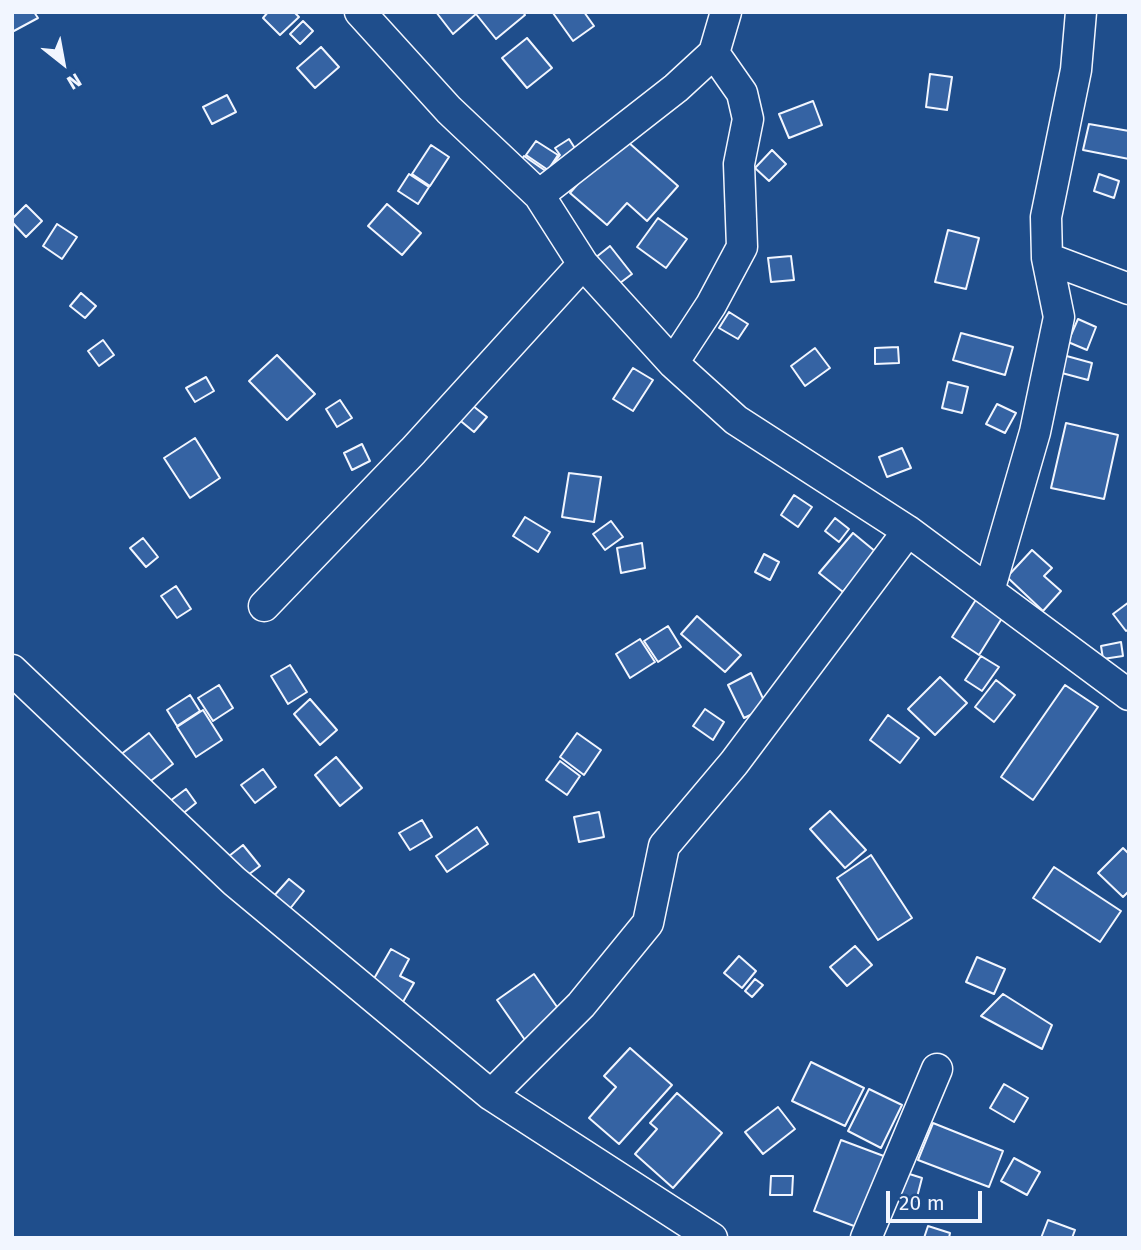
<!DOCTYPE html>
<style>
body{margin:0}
#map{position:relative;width:1141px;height:1250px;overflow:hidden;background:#1f4e8c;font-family:"Fira Sans",sans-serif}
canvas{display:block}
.frame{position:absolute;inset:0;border:14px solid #f2f6ff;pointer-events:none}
.north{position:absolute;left:28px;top:28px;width:70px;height:70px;-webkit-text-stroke:5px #1f4e8c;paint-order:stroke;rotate:149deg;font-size:19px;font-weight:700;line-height:28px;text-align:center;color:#f2f6ff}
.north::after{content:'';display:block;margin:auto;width:24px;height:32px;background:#f2f6ff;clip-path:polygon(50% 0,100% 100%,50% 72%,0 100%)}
.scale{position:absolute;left:886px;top:1191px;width:96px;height:32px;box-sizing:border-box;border:4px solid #f2f6ff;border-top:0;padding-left:9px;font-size:21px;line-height:24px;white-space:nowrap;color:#f2f6ff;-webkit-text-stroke:5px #1f4e8c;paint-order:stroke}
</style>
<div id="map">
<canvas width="1141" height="1250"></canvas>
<div class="frame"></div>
<div class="north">N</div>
<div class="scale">20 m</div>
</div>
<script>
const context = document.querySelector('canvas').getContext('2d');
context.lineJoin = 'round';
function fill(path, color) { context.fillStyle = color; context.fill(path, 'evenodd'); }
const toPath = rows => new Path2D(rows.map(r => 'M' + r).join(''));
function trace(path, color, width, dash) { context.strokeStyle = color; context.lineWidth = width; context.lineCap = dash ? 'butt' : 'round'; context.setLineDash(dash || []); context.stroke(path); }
const building = toPath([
 [12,12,34,12,38,18,12,32,12,12],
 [268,12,294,12,299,17,280,35,263,18,268,12],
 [436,12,523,12,525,15,496,39,476,14,453,34,436,12],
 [584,12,594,26,573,41,553,13,584,12],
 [303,21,313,31,300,44,290,34,303,21],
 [527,38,552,68,527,88,502,58,527,38],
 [321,47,339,67,315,88,297,68,321,47],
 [930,74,952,77,947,110,926,107,930,74],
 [227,95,236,112,212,124,203,107,227,95],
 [813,101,822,125,789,138,779,114,813,101],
 [1089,124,1129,131,1129,159,1083,150,1089,124],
 [620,135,678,186,647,221,627,203,607,225,570,193,620,135],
 [569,139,578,153,549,170,560,155,555,148,569,139],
 [536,141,558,155,548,170,526,155,536,141],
 [431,145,449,157,430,186,412,174,431,145],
 [772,150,786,164,769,181,755,168,772,150],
 [524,156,550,174,541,187,514,169,524,156],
 [409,174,429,187,418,204,398,191,409,174],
 [1099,174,1119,181,1114,198,1094,191,1099,174],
 [387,204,421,233,402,255,368,226,387,204],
 [26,205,42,221,26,237,12,222,12,219,26,205],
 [658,218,687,239,666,268,637,247,658,218],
 [57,224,77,237,62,259,43,246,57,224],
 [948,230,979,238,966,289,935,282,948,230],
 [610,246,632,274,616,286,595,258,610,246],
 [791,256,794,280,771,282,768,258,791,256],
 [81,293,96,306,85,318,70,306,81,293],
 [729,312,748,324,738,339,719,328,729,312],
 [1078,319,1096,327,1087,350,1068,342,1078,319],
 [961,333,1013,347,1005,375,953,360,961,333],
 [103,340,114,355,99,366,88,351,103,340],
 [898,347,899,363,875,364,875,348,898,347],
 [815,348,830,368,805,386,791,366,815,348],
 [277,355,315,394,287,420,249,381,277,355],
 [1063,355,1092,363,1088,380,1058,372,1063,355],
 [633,368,653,380,633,411,613,399,633,368],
 [206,377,214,391,195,402,186,388,206,377],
 [948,382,968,387,962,413,942,408,948,382],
 [463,398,487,417,474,432,451,413,463,398],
 [340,400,352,418,337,427,326,409,340,400],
 [997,404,1016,413,1005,433,986,424,997,404],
 [1066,423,1118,435,1104,499,1051,488,1066,423],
 [195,438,220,478,190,498,164,458,195,438],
 [362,444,370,461,352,470,344,453,362,444],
 [902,448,911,468,887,477,879,457,902,448],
 [569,473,601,477,594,522,562,517,569,473],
 [794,495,812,507,798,527,781,515,794,495],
 [525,517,550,532,538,552,513,536,525,517],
 [835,518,849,529,839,542,825,531,835,518],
 [611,521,623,537,605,550,593,534,611,521],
 [853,533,876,552,843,592,819,573,853,533],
 [143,538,158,557,146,567,130,548,143,538],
 [642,543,645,568,621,573,617,548,642,543],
 [1032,550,1052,568,1044,576,1061,591,1043,611,1007,577,1032,550],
 [764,554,779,562,770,580,755,572,764,554],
 [176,586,191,609,177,618,161,596,176,586],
 [977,598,1004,615,979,655,952,637,977,598],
 [1129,602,1129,629,1126,631,1113,614,1129,602],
 [697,616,741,655,725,672,681,634,697,616],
 [668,626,681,647,658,662,644,641,668,626],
 [640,639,655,662,630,678,616,654,640,639],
 [1121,642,1123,656,1103,659,1101,646,1121,642],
 [981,656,999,667,982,691,965,680,981,656],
 [290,665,307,692,288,704,271,676,290,665],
 [751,673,767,707,744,718,728,685,751,673],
 [940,677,967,703,935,735,908,709,940,677],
 [996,680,1015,695,994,722,975,707,996,680],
 [219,685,233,708,213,721,198,698,219,685],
 [1065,685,1098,707,1033,800,1001,777,1065,685],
 [190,695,200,711,177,726,167,710,190,695],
 [310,699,337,730,320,745,294,714,310,699],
 [705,709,724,722,713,740,693,726,705,709],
 [203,710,222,740,196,757,177,727,203,710],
 [888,715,919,738,900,763,870,740,888,715],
 [149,733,173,764,144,786,120,755,149,733],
 [577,733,601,750,584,775,560,757,577,733],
 [336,757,362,788,340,806,315,775,336,757],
 [560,761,580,776,567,795,546,780,560,761],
 [263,769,276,787,255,803,241,785,263,769],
 [186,789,196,803,176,819,166,804,186,789],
 [830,811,866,850,845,868,810,829,830,811],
 [599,812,604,837,579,842,574,817,599,812],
 [422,820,432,837,410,850,399,833,422,820],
 [477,827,488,844,447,872,436,856,477,827],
 [243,845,260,866,240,881,224,860,243,845],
 [1123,848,1129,854,1129,891,1123,897,1098,873,1123,848],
 [871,855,912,918,878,940,837,878,871,855],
 [1054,867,1121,911,1100,942,1033,898,1054,867],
 [289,879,304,891,289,910,273,897,289,879],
 [855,946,872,965,847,986,830,967,855,946],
 [391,949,409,959,400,976,414,983,400,1007,368,989,391,949],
 [739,956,756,971,742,988,724,973,739,956],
 [977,957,1005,969,994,994,966,982,977,957],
 [534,974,562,1014,525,1040,497,1000,534,974],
 [755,979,763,985,752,997,745,991,755,979],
 [1003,994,1052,1025,1042,1049,981,1016,1003,994],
 [630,1048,672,1085,619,1144,589,1118,616,1087,604,1076,630,1048],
 [811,1062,864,1088,845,1126,792,1101,811,1062],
 [1004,1084,1028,1098,1014,1122,990,1108,1004,1084],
 [869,1089,902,1105,881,1148,848,1131,869,1089],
 [677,1093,722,1133,673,1188,635,1154,657,1129,650,1123,677,1093],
 [778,1107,795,1129,763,1154,745,1132,778,1107],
 [933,1123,1003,1151,989,1187,918,1160,933,1123],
 [841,1140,889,1158,862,1229,814,1211,841,1140],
 [1014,1158,1040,1172,1027,1195,1001,1181,1014,1158],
 [897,1170,922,1178,916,1201,890,1193,897,1170],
 [771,1176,793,1176,792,1195,770,1195,771,1176],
 [1048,1220,1075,1230,1072,1238,1041,1238,1048,1220],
 [928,1226,950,1233,949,1238,924,1238,928,1226]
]);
const street = toPath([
 [360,12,449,110,539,195,583,264,673,363,736,420,908,531,1129,695],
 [539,195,676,88,714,53,726,12],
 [1047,258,1129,289],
 [673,363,711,305,742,247,739,164,748,119,742,93,714,53],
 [989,591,1035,432,1059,317,1047,258,1046,217,1076,70,1081,12],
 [264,606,413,451,583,264],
 [12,670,234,881,491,1095,712,1238],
 [491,1095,581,1005,648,923,664,846,734,763,908,531],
 [866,1238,937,1069]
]);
fill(building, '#3563a3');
trace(building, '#f2f6ff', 2);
trace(street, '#f2f6ff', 33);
trace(street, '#1f4e8c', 30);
</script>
